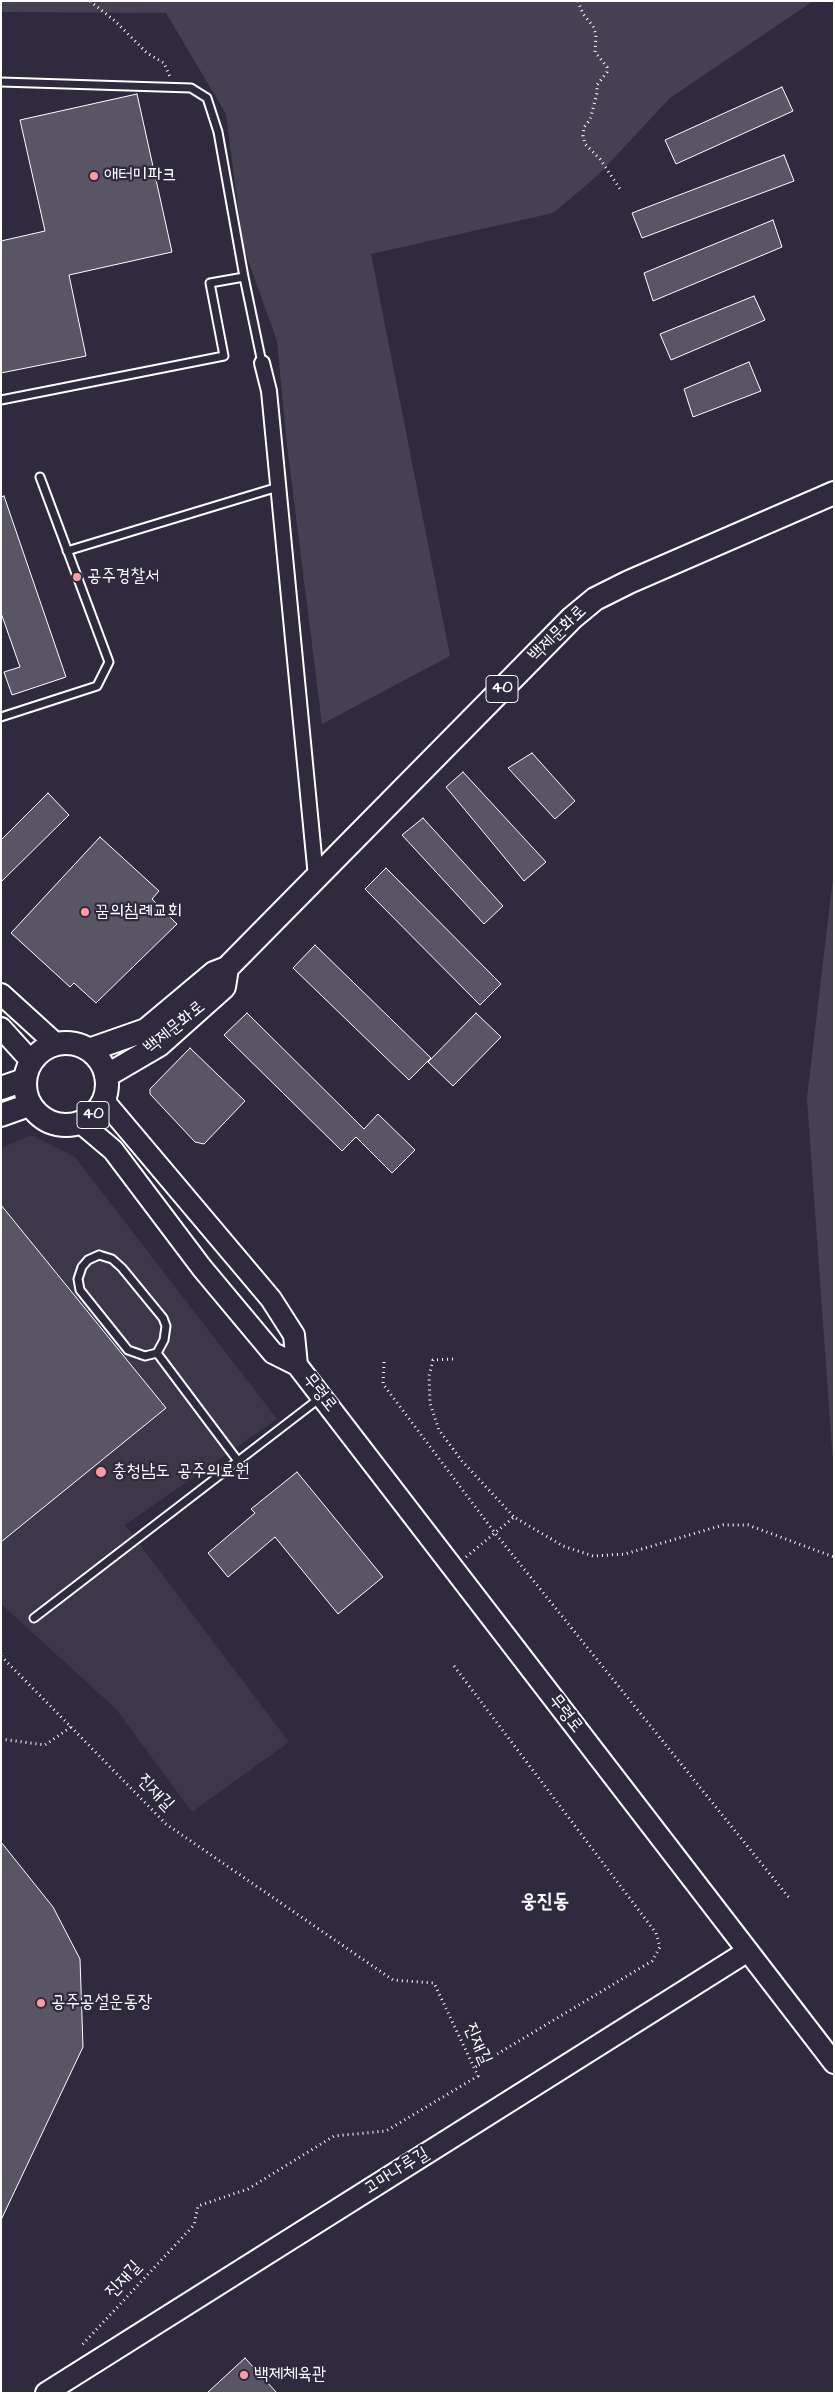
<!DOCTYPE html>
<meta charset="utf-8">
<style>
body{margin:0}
#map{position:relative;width:835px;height:2394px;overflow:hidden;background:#2f2a3d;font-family:"Architects Daughter",sans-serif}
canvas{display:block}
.frame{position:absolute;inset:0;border:2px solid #fff;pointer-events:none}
</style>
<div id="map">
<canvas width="835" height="2394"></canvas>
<div class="frame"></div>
</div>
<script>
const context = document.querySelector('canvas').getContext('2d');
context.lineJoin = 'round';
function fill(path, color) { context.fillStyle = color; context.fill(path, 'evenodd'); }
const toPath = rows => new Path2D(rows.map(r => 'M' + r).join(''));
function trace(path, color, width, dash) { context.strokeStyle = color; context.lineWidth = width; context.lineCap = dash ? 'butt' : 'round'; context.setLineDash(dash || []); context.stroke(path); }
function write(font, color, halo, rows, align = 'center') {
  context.font = font + ' "Architects Daughter","Poor Story",sans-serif'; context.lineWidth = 4.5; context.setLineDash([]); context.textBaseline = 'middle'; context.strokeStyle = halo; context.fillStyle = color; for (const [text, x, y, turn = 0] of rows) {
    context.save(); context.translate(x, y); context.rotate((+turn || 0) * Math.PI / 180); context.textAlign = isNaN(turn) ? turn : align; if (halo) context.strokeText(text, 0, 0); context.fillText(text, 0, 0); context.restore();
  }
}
const built = toPath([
 [31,1135,75,1157,277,1419,125,1525,289,1742,192,1812,116,1709,1,1604,1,1148]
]);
const green = toPath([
 [1,1,813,1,670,98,598,175,553,213,371,254,450,656,322,724,287,445,277,341,243,246,226,114,166,13,1,12],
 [834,869,834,1477,807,1098]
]);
const building = toPath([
 [782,87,793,111,676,164,665,140,782,87],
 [137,94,172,252,69,275,86,356,1,373,1,241,45,231,20,120,137,94],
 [784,155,794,181,642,238,632,213,784,155],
 [773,220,782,247,653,301,644,273,773,220],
 [754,296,765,320,671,360,660,334,754,296],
 [749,362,761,391,693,417,684,389,749,362],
 [4,496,66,677,12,695,4,672,20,667,1,613,1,497,4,496],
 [532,753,575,801,555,819,508,768,532,753],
 [463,772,546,862,524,881,446,787,463,772],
 [48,793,69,815,1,882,1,840,48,793],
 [423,818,503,906,484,924,402,835,423,818],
 [100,837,159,891,152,899,177,924,96,1003,74,983,70,987,11,933,100,837],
 [386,868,501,984,480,1005,365,889,386,868],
 [315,945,431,1058,409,1080,293,968,315,945],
 [247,1013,364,1129,378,1114,415,1150,392,1173,356,1137,342,1151,224,1035,247,1013],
 [476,1013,501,1037,453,1086,428,1062,476,1013],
 [190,1048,245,1101,204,1144,195,1142,150,1094,150,1089,190,1048],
 [1,1205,166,1408,1,1542,1,1205],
 [297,1472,383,1577,338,1614,275,1537,228,1577,208,1553,255,1513,251,1509,297,1472],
 [1,1842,53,1907,80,1959,83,2047,1,2220,1,1842],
 [245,2358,277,2393,207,2393,245,2358]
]);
const path = toPath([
 [90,1,115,21,147,53,164,63,170,77],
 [578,1,583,14,593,26,596,35,595,52,607,67,607,72,597,85,597,93,590,120,584,127,583,136,585,144,600,159,622,192],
 [453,1359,433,1360,429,1376,430,1403,439,1430,462,1461,514,1517],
 [384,1362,383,1384,495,1533,790,1899],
 [466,1557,514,1517,563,1546,593,1556,625,1554,723,1525,748,1525,834,1557],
 [1,1656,71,1727,45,1745,1,1739],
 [454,1666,656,1933,660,1947,652,1961,474,2068],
 [71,1727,166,1824,393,1980,434,1983,478,2076,386,2131,334,2136,248,2189,198,2206,194,2225,82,2345],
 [833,2393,834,2388]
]);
const service = toPath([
 [1,82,191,88,207,98,218,132,244,277,262,363],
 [1,400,224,356,210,283,244,277],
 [67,551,278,487],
 [1,717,97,686,109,662,40,477],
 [99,1255,112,1259,122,1268,163,1318,166,1326,164,1340,157,1353,145,1356,128,1350,80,1290,78,1279,82,1267,88,1260,99,1255],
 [157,1353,238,1461],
 [34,1618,320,1398]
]);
const minor = toPath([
 [262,363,269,391,316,877]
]);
const secondary = toPath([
 [1,994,56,1044],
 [1,1028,31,1061],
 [104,1101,271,1299,294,1335,297,1365],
 [81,1123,113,1150,202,1268,273,1353,297,1365,834,2063],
 [46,2393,748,1951]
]);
const primary = toPath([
 '25 1084a41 41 0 1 1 82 0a41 41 0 1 1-82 0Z',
 [89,1050,146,1030,214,973,227,968,572,618,595,599,629,582,834,493],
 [106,1076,159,1045,224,987,227,968],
 [1,1088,24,1080],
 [1,1115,29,1105]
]);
const markers = [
 [94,176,5,"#ff9aa2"],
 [77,577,5,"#ff9aa2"],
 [85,912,5,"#ff9aa2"],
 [101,1472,6,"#ff9aa2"],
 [41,2003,5,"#ff9aa2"],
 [244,2375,5,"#ff9aa2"]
];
const shields = [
 [502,689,32],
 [93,1115,32]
];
const shieldNames = [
 ["40",502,689],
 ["40",93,1115]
];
const poiNames = [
 ["애터미파크",104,176],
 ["공주경찰서",87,577],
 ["꿈의침례교회",95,912],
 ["충청남도 공주의료원",112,1472],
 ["공주공설운동장",51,2003],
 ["백제체육관",254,2375]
];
const streetNames = [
 ["백제문화로",558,634,-44],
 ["백제문화로",175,1028,-39],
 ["무령로",319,1393,52],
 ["무령로",565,1714,52],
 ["진재길",155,1793,46],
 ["진재길",477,2044,66],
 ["고마나루길",397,2172,-32],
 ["진재길",124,2280,-47]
];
const quarterNames = [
 ["웅진동",545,1903]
];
fill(built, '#3c3749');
fill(green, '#464152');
fill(building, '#595564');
trace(building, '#fff', 1);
trace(service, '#fff', 11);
trace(minor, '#fff', 18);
trace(secondary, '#fff', 24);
trace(primary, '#fff', 26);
trace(path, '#fff', 3, [1, 4]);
trace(service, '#2f2a3d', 7);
trace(minor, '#2f2a3d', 14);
trace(secondary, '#2f2a3d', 20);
trace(primary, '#2f2a3d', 22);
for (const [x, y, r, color] of markers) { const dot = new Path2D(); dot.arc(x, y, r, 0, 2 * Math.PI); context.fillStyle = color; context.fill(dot); trace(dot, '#2f2a3d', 2); }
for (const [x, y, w] of shields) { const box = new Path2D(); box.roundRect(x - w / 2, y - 13.5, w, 27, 4); context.fillStyle = '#2f2a3d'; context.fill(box); trace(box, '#fff', 1); }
write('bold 16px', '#fff', null, shieldNames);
write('18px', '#fff', '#2f2a3d', poiNames, 'left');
write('18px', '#fff', '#2f2a3d', streetNames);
write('bold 20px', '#fff', '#2f2a3d', quarterNames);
</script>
